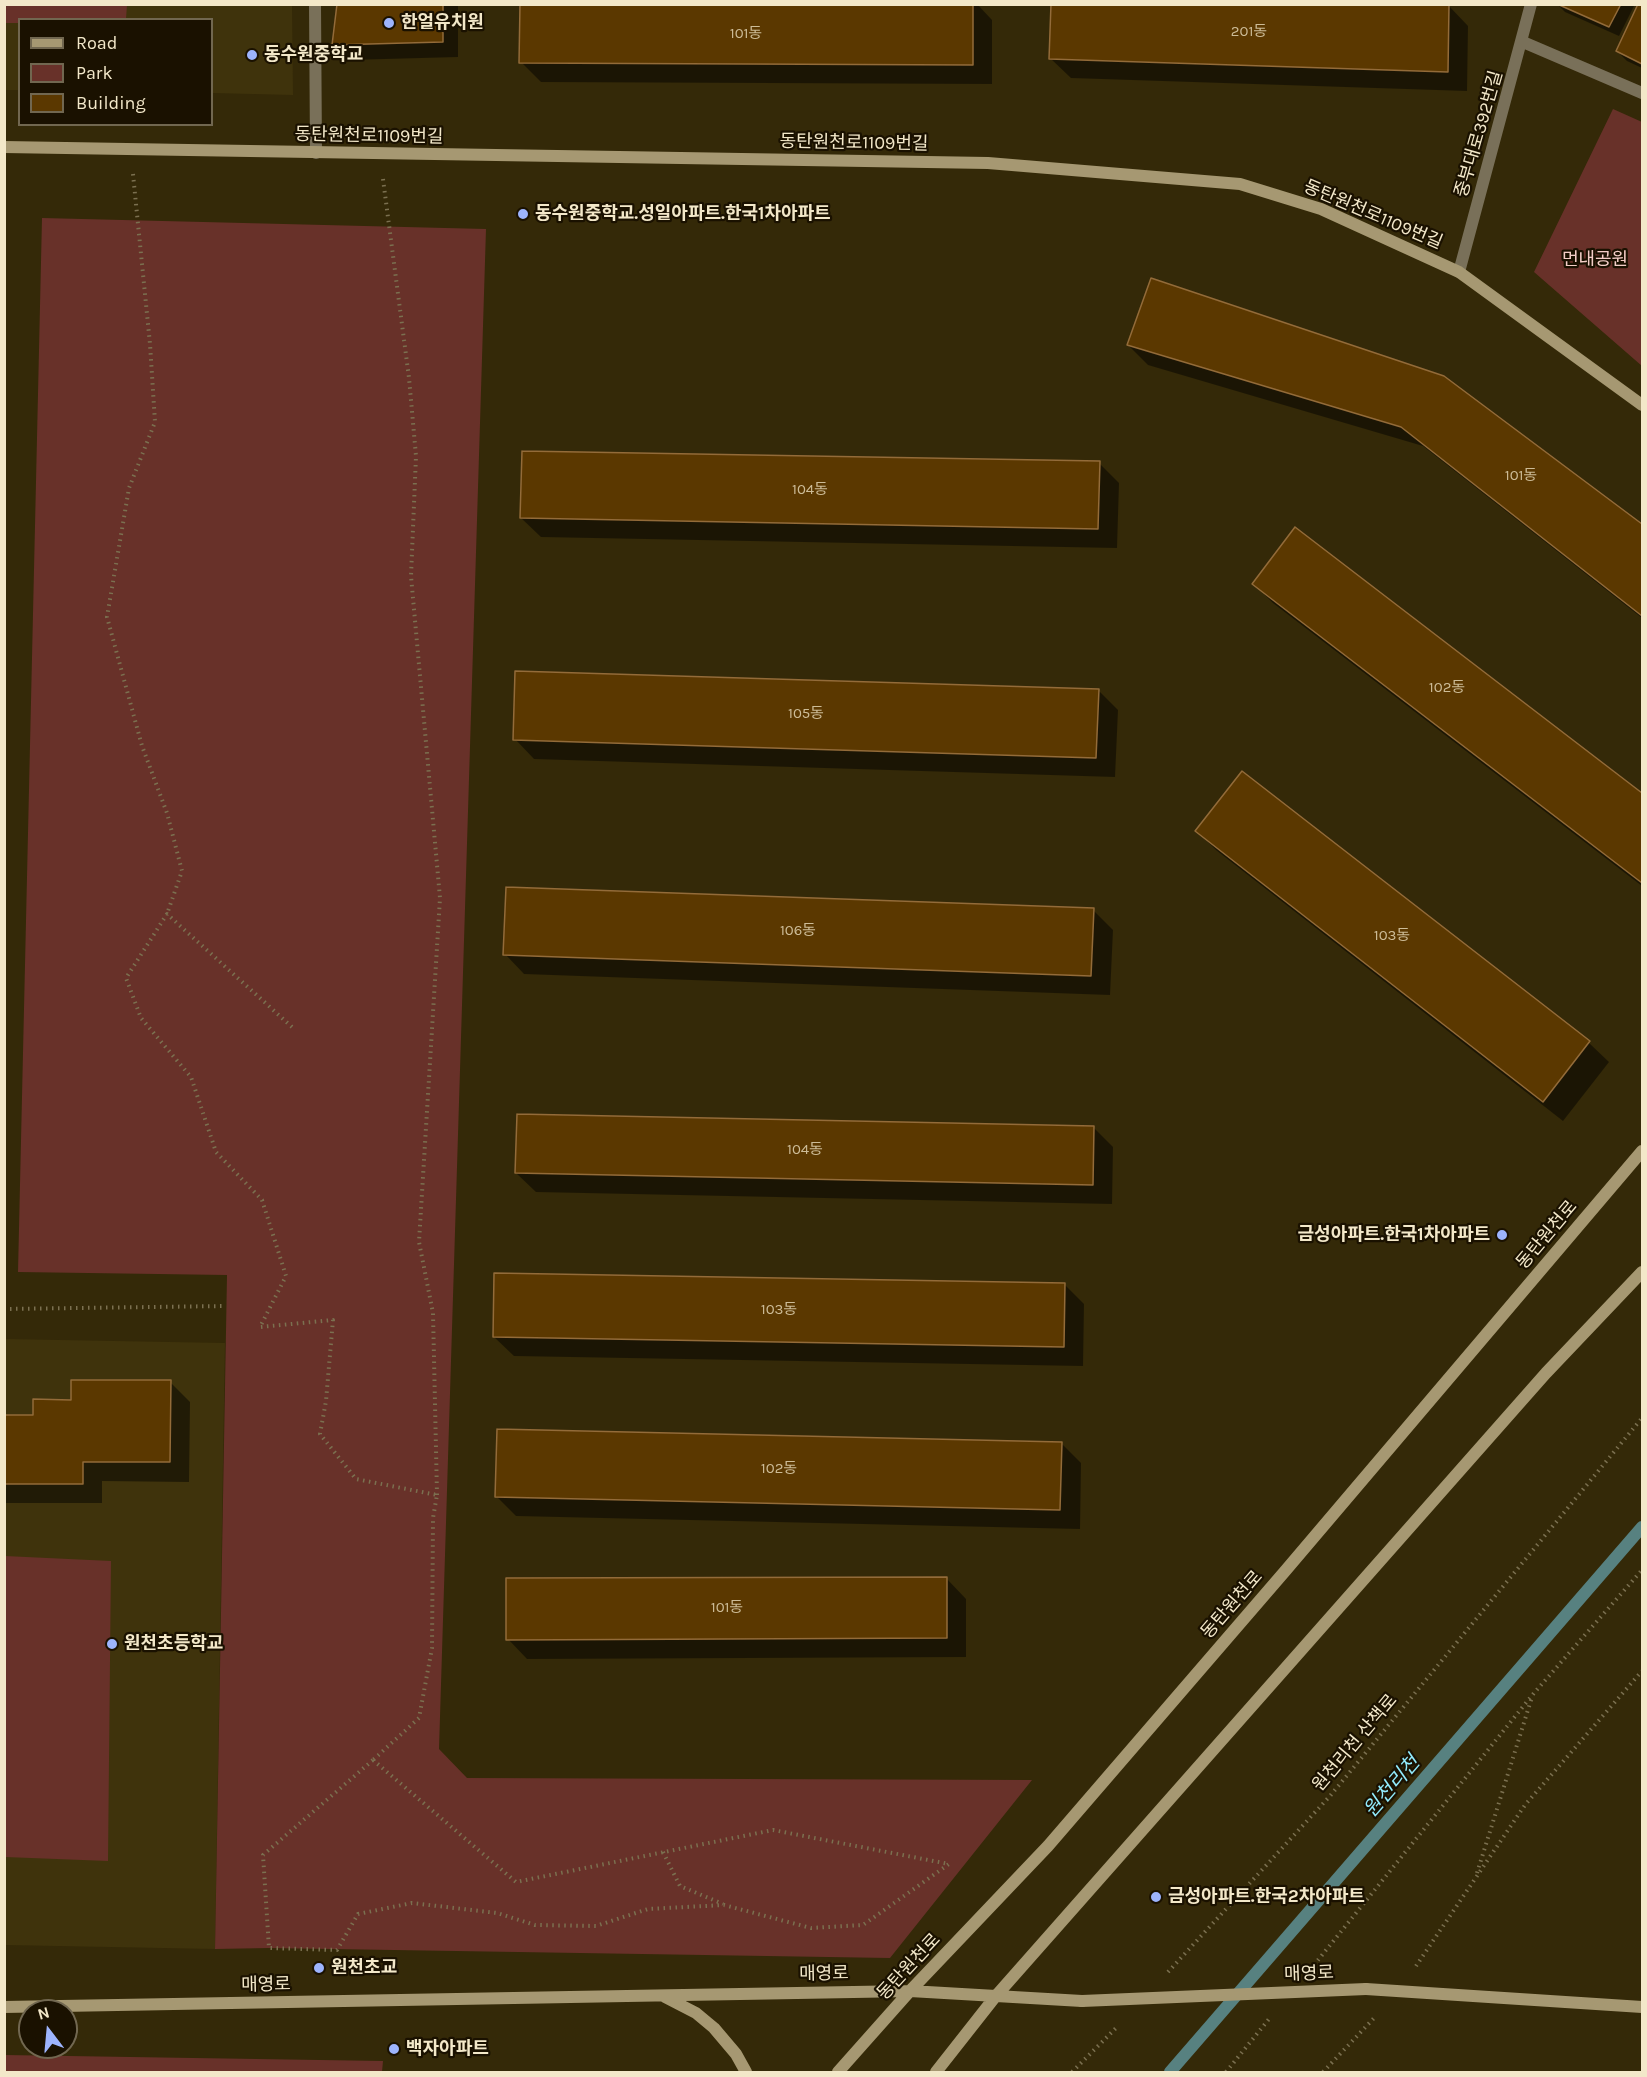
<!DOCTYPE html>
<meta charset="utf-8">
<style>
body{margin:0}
#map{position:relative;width:1647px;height:2077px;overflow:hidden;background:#342908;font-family:Karla,sans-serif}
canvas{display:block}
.frame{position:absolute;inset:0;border:6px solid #f3e8c9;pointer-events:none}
.legend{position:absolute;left:18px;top:18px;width:195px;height:108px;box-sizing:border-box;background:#1a1100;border:2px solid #716750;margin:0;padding:8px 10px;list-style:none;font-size:18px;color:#f3e8c9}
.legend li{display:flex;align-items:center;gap:12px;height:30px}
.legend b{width:30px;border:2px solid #716750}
.north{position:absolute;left:18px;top:1999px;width:60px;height:60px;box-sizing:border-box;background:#1a1100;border:2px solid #716750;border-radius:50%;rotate:344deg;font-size:16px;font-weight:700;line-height:24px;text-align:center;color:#f3e8c9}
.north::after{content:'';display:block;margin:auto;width:21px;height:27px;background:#9db4fd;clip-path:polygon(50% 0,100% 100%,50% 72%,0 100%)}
</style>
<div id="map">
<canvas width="1647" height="2077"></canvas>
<div class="frame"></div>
<ul class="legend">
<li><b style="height:8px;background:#a69872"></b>Road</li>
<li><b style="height:16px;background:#683129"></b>Park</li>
<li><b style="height:16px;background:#5b3800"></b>Building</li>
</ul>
<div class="north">N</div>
</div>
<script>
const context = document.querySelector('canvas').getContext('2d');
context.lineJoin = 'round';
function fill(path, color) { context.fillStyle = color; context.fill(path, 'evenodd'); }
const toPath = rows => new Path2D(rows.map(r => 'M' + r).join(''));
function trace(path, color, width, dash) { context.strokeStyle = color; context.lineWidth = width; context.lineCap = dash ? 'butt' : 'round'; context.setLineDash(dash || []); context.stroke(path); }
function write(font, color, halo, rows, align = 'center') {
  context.font = font + ' Karla,"Noto Sans KR",sans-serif'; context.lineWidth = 4.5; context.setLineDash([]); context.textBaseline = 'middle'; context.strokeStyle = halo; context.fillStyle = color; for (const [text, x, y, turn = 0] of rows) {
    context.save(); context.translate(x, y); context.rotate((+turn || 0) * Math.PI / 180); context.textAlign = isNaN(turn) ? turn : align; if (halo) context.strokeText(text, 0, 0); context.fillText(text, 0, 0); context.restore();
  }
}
const built = toPath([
 [5,5,292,5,293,95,212,93,212,20,20,20,19,90,5,90],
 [5,1339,225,1343,215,1949,5,1945]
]);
const green = toPath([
 [4,5,127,5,126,19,20,20,19,23,5,23],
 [1613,109,1642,122,1642,366,1534,272],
 [42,218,486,229,439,1749,467,1778,1032,1780,890,1958,269,1948,215,1949,227,1275,18,1272],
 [5,1556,111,1561,108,1861,5,1857],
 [5,2055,383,2061,382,2072,5,2072]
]);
const shadow = toPath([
 [339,4,458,4,458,57,349,60,334,45],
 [521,4,977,4,992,20,992,84,541,82,521,62],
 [1053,4,1385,4,1449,6,1468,26,1467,91,1071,78,1051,59],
 [1557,4,1635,4,1619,36,1565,12],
 [1639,4,1642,4,1642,68,1627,61,1617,51],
 [1128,345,1443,377,1642,526,1642,618,1423,446,1148,365],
 [1099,463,1119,483,1117,548,541,537,521,518],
 [1295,529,1642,795,1642,886,1273,603,1254,584],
 [1098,690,1118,710,1115,777,534,759,515,739],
 [1243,773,1589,1043,1609,1062,1563,1121,1216,850,1197,831],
 [1093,910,1113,930,1110,995,524,974,505,954],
 [1094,1128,1113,1147,1112,1204,536,1192,516,1173],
 [1064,1284,1084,1304,1083,1366,514,1356,494,1337],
 [170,1382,190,1402,189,1482,102,1481,102,1503,4,1503,4,1417,34,1417,73,1401],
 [1062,1444,1081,1463,1080,1529,516,1516,496,1496],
 [947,1579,966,1599,966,1657,527,1659,508,1639]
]);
const stream = toPath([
 [1170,2072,1642,1527]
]);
const building = toPath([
 [337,4,443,4,443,42,332,45,337,4],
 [520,4,973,4,973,65,519,63,520,4],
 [1051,4,1449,5,1448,72,1049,59,1051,4],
 [1557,4,1621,4,1609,27,1557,4],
 [1638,4,1642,4,1642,64,1616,51,1638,4],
 [1151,278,1444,376,1642,524,1642,616,1401,427,1127,345,1151,278],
 [522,451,1100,461,1098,529,520,518,522,451],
 [1295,527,1642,793,1642,883,1252,584,1295,527],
 [515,671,1099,689,1096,758,513,740,515,671],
 [1242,771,1590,1041,1543,1102,1195,831,1242,771],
 [506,887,1094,908,1091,976,503,955,506,887],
 [517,1114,1094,1126,1093,1185,515,1173,517,1114],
 [494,1273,1065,1283,1064,1347,493,1337,494,1273],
 [71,1380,171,1380,170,1462,83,1462,83,1484,4,1484,4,1415,33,1415,33,1399,71,1400,71,1380],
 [497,1429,1062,1442,1060,1510,495,1497,497,1429],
 [947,1577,947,1638,506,1640,506,1578,947,1577]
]);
const path = toPath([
 [133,174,150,344,155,422,129,488,107,617,142,746,167,813,182,871,167,914],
 [383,179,409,378,416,456,411,576,440,898,419,1242,433,1313,437,1495],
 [292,1027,167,914,126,978,141,1018,191,1077,216,1152,262,1200,286,1276,260,1327,333,1320,326,1401,320,1434,356,1479,437,1495,433,1518,432,1648,419,1718,373,1760],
 [4,1309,225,1306],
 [373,1760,516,1882,773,1830,949,1864,863,1925,811,1928,724,1905,648,1909,596,1926,535,1925,497,1913,412,1903,358,1914,337,1950,269,1948,263,1855,373,1760],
 [663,1852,680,1886,723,1904],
 [1477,1873,1532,1697],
 [1314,1965,1534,1693,1642,1570],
 [1416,1966,1525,1805,1642,1671],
 [1168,1972,1330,1796,1642,1418],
 [1072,2072,1118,2026],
 [1226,2072,1269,2019],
 [1323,2072,1376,2016]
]);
const street = toPath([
 [315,4,316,153],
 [1523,42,1642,93],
 [1459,272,1531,4]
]);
const secondary = toPath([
 [4,147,988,163,1240,184,1321,209,1459,272,1642,405],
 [1366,1989,1642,2007],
 [665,1997,696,2013,714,2028,736,2054,746,2072],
 [4,2007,910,1991,1082,2001],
 [838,2072,910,1991,1048,1846,1286,1570,1642,1151],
 [936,2072,995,1997,1546,1373,1642,1272]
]);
const secondaryBridge = toPath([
 [1082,2001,1366,1989]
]);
const markers = [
 [389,23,6,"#9db4fd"],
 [252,55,6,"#9db4fd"],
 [523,214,6,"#9db4fd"],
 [1502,1235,6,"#9db4fd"],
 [112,1644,6,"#9db4fd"],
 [1156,1897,6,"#9db4fd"],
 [319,1968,6,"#9db4fd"],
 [394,2049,6,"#9db4fd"]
];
const numberNames = [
 ["201동",1249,32],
 ["101동",746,34],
 ["101동",1521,476],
 ["104동",810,490],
 ["102동",1447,688],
 ["105동",806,714],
 ["106동",798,931],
 ["103동",1392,936],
 ["104동",805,1150],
 ["103동",779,1310],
 ["102동",779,1469],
 ["101동",727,1608]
];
const poiNames = [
 ["한얼유치원",401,23],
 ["동수원중학교",264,55],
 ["동수원중학교.성일아파트.한국1차아파트",535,214],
 ["금성아파트.한국1차아파트",1490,1235,"right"],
 ["원천초등학교",124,1644],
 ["금성아파트.한국2차아파트",1168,1897],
 ["원천초교",331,1968],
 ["백자아파트",406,2049]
];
const streetNames = [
 ["중부대로392번길",1479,134,-74],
 ["동탄원천로1109번길",369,136,1],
 ["동탄원천로1109번길",854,143,1],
 ["동탄원천로1109번길",1373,215,23],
 ["동탄원천로",1547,1235,-50],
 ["동탄원천로",1232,1605,-49],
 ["원천리천 산책로",1355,1743,-50],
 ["동탄원천로",909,1967,-47],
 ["매영로",824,1974,-1],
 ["매영로",1309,1974,-2],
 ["매영로",266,1985,-1]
];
const parkNames = [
 ["먼내공원",1595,260]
];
const waterNames = [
 ["원천리천",1392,1787,-49]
];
fill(built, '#3f330c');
fill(green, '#683129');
fill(shadow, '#0007');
trace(stream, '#578180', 12);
fill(building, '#5b3800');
trace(building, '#936b39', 1.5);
trace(path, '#7b7050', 4, [1.5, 4.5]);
trace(street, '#797059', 12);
trace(secondary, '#a69872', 12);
trace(secondaryBridge, '#a69872', 12);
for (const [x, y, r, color] of markers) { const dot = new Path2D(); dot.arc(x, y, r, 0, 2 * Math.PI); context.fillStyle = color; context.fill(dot); trace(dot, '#1a1100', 2); }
write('15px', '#cdbc97', null, numberNames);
write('bold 18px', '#f3e8c9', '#1a1100', poiNames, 'left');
write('18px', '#f3e8c9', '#1a1100', streetNames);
write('18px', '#f3cdc6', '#1a1100', parkNames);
write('italic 20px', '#92ebfc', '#1a1100', waterNames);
</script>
